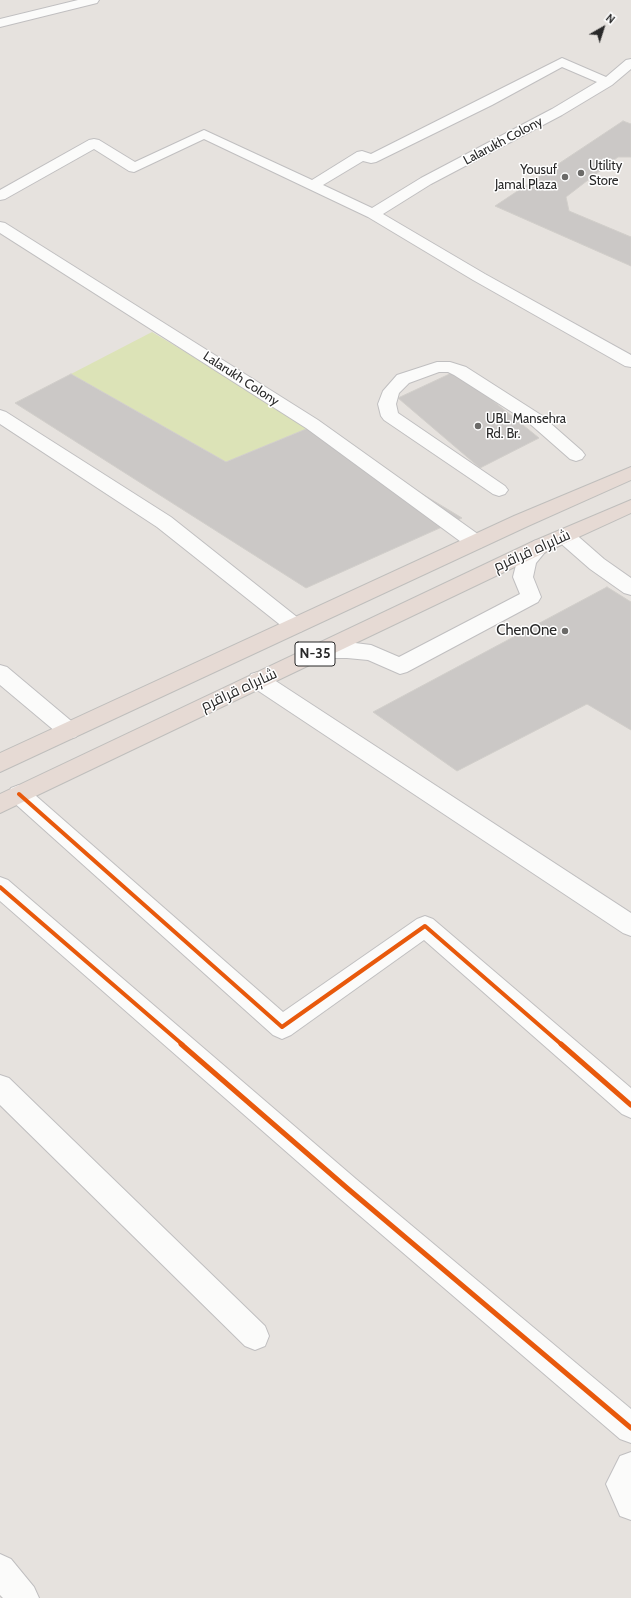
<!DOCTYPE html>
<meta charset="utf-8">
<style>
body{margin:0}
#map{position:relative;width:631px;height:1598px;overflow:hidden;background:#e6e2de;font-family:Cabin,sans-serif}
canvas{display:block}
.north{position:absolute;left:583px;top:8px;width:40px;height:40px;-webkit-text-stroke:3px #fff;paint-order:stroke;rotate:39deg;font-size:11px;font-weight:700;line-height:16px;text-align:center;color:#292929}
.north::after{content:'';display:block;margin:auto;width:14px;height:18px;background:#292929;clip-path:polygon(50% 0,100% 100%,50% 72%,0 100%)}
</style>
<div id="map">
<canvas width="631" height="1598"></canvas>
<div class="north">N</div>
</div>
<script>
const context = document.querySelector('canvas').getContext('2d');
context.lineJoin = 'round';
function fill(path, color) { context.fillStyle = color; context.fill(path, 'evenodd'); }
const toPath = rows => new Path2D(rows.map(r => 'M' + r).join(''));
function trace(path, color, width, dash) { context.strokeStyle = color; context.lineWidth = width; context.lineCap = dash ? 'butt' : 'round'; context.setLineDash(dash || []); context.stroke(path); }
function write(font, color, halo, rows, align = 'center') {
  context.font = font + ' Cabin,Cairo,sans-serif'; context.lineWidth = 3; context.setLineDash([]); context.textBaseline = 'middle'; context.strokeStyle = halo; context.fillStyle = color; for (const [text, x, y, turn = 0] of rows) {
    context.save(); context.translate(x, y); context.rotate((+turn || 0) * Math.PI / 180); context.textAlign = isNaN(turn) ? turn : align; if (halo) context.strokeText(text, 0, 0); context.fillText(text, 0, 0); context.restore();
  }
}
const pitch = toPath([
 [152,332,311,427,226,462,71,374]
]);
const building = toPath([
 [623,121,631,124,631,157,618,157,566,197,569,211,631,237,631,266,495,206,623,121],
 [456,371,539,438,480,468,398,398,456,371],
 [71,374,226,462,311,427,462,518,306,588,15,403,71,374],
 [607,587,631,602,631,730,587,704,457,771,373,712,607,587]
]);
const service = toPath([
 [437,362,450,362,466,367,541,415,582,451,585,455,582,459,576,461,570,459,529,423,454,375,448,372,439,372,409,383,399,393,396,404,398,413,505,486,508,490,505,494,499,496,493,494,384,420,381,416,378,404,383,391,397,375,437,362],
 [541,539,548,541,550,546,536,563,533,577,541,597,538,602,407,672,400,674,368,660,347,658,323,658,316,655,313,650,316,645,323,642,347,642,371,645,399,657,520,594,513,577,517,561,534,541,541,539]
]);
const minor = toPath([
 [562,58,606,77,626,60,631,59,631,69,612,85,562,115,431,184,383,214,485,274,631,355,631,367,625,366,473,280,368,217,204,139,134,172,129,171,94,149,5,199,0,200,0,190,89,140,94,139,99,140,135,162,204,130,312,180,357,152,362,151,371,154,562,58],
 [562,67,597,82,552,109,421,178,372,208,323,185,363,161,371,163,376,162,492,105,562,67],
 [0,222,5,223,318,420,482,537,484,542,482,547,475,549,468,547,306,428,0,233,0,222],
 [0,410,6,412,171,517,302,621,305,626,302,631,295,633,288,631,157,527,0,424,0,410],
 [565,529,572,531,604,559,631,578,631,595,624,593,590,569,558,541,556,536,558,531,565,529],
 [0,665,7,667,76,725,80,731,76,737,69,739,62,737,0,685,0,665],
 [258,672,265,674,631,913,631,936,623,933,251,686,248,680,251,674,258,672],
 [19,785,27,788,283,1012,417,919,425,916,433,919,631,1088,631,1118,622,1114,424,940,291,1035,282,1039,273,1035,11,800,8,794,11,788,19,785],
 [0,877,8,880,356,1179,631,1409,631,1443,620,1439,338,1197,0,901,0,877],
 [0,1075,9,1078,265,1326,269,1336,265,1346,255,1350,245,1346,0,1105,0,1075],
 [631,1452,631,1520,620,1516,606,1484,620,1456,631,1452],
 [0,1554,11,1559,34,1587,39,1598,3,1598,0,1595,0,1554]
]);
const tertiary = toPath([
 [78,0,99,0,97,3,0,27,0,19,78,0]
]);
const trunk = toPath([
 [631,467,631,480,528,526,0,772,0,753,514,516,631,467],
 [631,500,631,513,548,551,0,813,0,794,534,541,631,500]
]);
const cyclewayFar1 = toPath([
 [19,794,282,1027,425,926,562,1045],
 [0,887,183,1045]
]);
const cycleway = toPath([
 [181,1044,347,1188,631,1428],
 [561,1044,631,1105]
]);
const markers = [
 [581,173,4,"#6b6a68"],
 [565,177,4,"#6b6a68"],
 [478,426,4,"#6b6a68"],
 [565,631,4,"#6b6a68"]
];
const farStreetnames = [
 ["Lalarukh Colony",503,141,-28],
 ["Lalarukh Colony",241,379,33]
];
const farPoinames = [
 ["Utility",589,166],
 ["Store",589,181],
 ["Yousuf",557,170,"right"],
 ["Jamal Plaza",557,185,"right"],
 ["UBL Mansehra",486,419],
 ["Rd. Br.",486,434]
];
const shields = [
 [315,654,40]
];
const shieldNames = [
 ["N-35",315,654]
];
const streetNames = [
 ["شاہراہ قراقرم",532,551,-24],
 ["شاہراہ قراقرم",239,690,-25]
];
const poiNames = [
 ["ChenOne",557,631]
];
fill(pitch, '#dce3b7');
fill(building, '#cbc8c6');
trace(building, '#d1ceca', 1);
trace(service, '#c0bfc0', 2);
trace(minor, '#c0bfc0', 2);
trace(tertiary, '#c0bfc0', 2);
trace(trunk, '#bfbebc', 2);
fill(service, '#fbfbfa');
fill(minor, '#fbfbfa');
fill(tertiary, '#fbfbfa');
fill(trunk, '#e6dad4');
trace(cyclewayFar1, '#e8590c', 4);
trace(cycleway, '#e8590c', 5);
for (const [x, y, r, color] of markers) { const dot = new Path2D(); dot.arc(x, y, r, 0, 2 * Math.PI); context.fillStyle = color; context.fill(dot); trace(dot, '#fff', 1.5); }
write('13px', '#292929', '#fff', farStreetnames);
write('13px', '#292929', '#fff', farPoinames, 'left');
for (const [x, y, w] of shields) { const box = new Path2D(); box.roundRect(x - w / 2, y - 12, w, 24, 3); context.fillStyle = '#fff'; context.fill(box); trace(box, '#292929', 1); }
write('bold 14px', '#292929', null, shieldNames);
write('15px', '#292929', '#fff', streetNames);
write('15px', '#292929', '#fff', poiNames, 'right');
</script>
